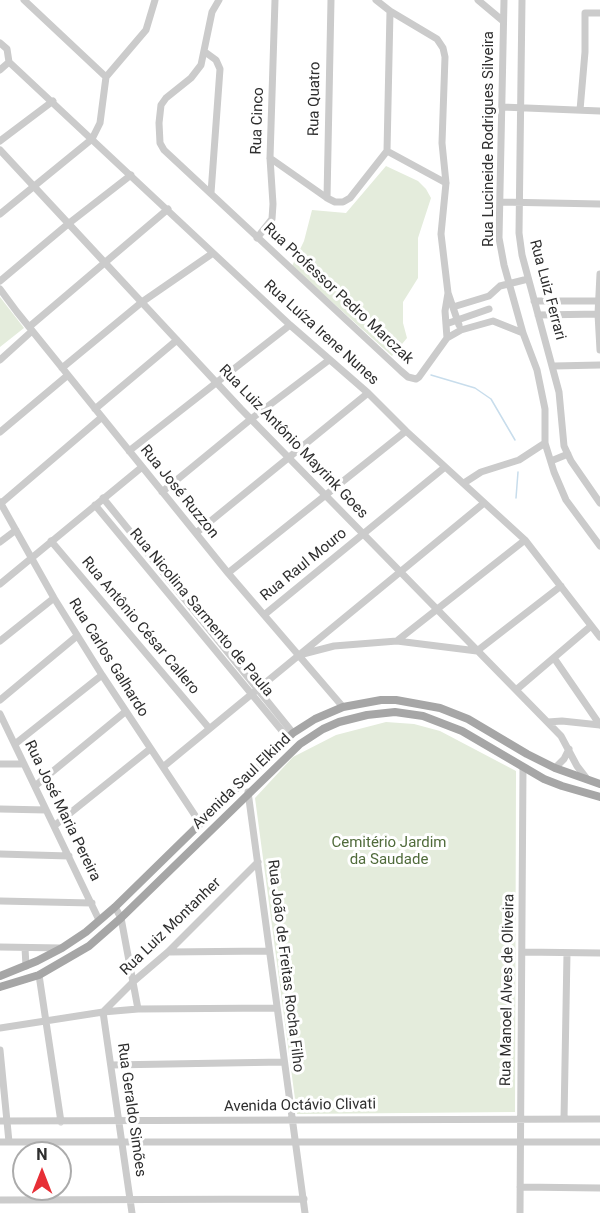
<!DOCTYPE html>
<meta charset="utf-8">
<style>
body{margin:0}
#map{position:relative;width:600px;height:1213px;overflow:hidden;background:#fff;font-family:Roboto,sans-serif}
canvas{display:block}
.north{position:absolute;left:12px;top:1141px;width:60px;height:60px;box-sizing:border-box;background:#fff;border:2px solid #ababab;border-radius:50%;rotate:0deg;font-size:16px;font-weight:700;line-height:24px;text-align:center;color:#2e2e2e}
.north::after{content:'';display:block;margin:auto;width:21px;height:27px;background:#e72f36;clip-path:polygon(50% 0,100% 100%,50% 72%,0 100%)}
</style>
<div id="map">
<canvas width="600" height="1213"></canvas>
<div class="north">N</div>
</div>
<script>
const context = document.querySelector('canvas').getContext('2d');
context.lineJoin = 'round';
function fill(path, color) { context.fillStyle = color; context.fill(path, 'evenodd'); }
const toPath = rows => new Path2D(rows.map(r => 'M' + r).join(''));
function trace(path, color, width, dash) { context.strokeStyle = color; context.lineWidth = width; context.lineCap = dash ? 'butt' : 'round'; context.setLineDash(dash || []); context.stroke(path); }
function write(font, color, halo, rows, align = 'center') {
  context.font = font + ' Roboto,sans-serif'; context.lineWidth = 6; context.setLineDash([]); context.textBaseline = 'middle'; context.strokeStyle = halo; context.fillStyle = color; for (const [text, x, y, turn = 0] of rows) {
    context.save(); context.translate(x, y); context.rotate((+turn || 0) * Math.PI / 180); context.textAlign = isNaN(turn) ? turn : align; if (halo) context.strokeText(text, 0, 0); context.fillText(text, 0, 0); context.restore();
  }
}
const green = toPath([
 [386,166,418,181,426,189,431,198,418,238,418,278,403,302,403,323,407,338,392,356,292,266,304,241,312,210,346,213],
 [0,297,24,328,0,347],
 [386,722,414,724,440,731,516,771,515,1112,297,1114,255,798,293,757,336,735]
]);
const stream = toPath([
 [431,375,475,388,491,399,515,440],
 [516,498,518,472]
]);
const minor = toPath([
 [24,0,106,77],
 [219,0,212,12,201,65,191,78,166,98,161,105,159,123,160,143,164,150,401,371,408,377,416,379,419,377,447,338,445,311,448,293,441,234,446,183,442,143,445,57,443,48,437,39,390,11,376,0],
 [478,0,503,21],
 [504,0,499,238,504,265,523,333,537,370,545,409,545,443,554,472,566,500,600,546],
 [522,0,519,233,522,255,559,392,564,446,571,461,600,503],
 [0,43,7,49,9,62],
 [205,52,216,60,220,69,211,193],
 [9,62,290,325,368,393,406,431,525,540,600,637],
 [0,70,9,62],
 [502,107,600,111],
 [580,110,585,52,585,13,600,13],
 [0,141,53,101],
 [0,150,241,409,561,736,577,766,587,779],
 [387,151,390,11],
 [387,151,446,183],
 [270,158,327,198,335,202,343,202,350,198,387,151],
 [327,198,331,0],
 [500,202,600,204],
 [0,214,92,139,100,123,106,77,146,30,155,0],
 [257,238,272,219,273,204,270,158,275,0],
 [600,274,598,314,600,350],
 [0,281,68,224,131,175],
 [0,289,17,312,228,573,343,707],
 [448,293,459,325],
 [534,301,600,301],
 [453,307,489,296,500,286,528,279],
 [538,315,600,314],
 [446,324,489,309],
 [29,327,168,209],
 [447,338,461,330,493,321,523,333],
 [0,360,32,331],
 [554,366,600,365],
 [62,368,142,302,213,253],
 [95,409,177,340],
 [0,432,68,375],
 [129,451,290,325],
 [551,461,568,454],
 [464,483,481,472,519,460,545,443],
 [162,492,251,419,329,360],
 [103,498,293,733],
 [0,502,54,598,102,675,200,823],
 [0,504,102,417],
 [95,505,288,738],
 [196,533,368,393],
 [51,541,209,728],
 [0,542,16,530],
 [228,573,406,431],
 [0,584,142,467],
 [264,615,445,467],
 [398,640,525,540],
 [0,641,54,598],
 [303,654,334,646,397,641,477,651,561,586],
 [554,658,600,725],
 [516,690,591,626],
 [0,700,77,636],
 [0,714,99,920],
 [548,722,562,721,600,725],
 [15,744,102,675],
 [0,764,24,764],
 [163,767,484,503],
 [555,768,564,759,569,749],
 [35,786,125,712],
 [248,792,305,1213],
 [0,809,46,810],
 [54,826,150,749],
 [0,854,69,856],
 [0,901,92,903],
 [115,907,121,918,138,1009],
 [0,947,62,948],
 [25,948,26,966],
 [168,952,268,951],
 [522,952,600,953],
 [39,975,61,1122],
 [0,1028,103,1012,138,1009,277,1008],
 [0,1050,9,1142],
 [111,1065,283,1062],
 [564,1119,567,953],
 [0,1121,600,1119],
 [0,1142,600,1142],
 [520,1187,600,1188],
 [0,1200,304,1199],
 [132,1213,103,1012,134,981,168,952,258,862],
 [520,1213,523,768]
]);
const major = toPath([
 [0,976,37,961,62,948,86,932,115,907,293,733,315,719,343,707,381,700,396,700,440,708,468,719,527,754,555,768,600,784],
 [0,987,39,975,89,946,121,918,300,744,323,729,339,722,367,715,395,712,423,716,462,731,544,779,562,786,600,797]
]);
const streetNames = [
 ["Rua Quatro",315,99,-89],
 ["Rua Cinco",258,121,-88],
 ["Rua Lucineide Rodrigues Silveira",489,139,-90],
 ["Rua Luiz Ferrari",547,290,75],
 ["Rua Professor Pedro Marczak",338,294,43],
 ["Rua Luíza Irene Nunes",321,333,42],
 ["Rua Luiz Antônio Mayrink Goes",293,442,46],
 ["Rua José Ruzzon",179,492,51],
 ["Rua Raul Mouro",304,565,-39],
 ["Rua Nicolina Sarmento de Paula",201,613,50],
 ["Rua Antônio César Callero",140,626,50],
 ["Rua Carlos Galhardo",108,658,58],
 ["Avenida Saul Elkind",242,782,-44],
 ["Rua José Maria Pereira",62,811,64],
 ["Rua Luiz Montanher",171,927,-44],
 ["Rua João de Freitas Rocha Filho",285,966,83],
 ["Rua Manoel Alves de Oliveira",508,990,-89],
 ["Avenida Octávio Clivati",300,1106,-1],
 ["Rua Geraldo Simões",131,1110,82]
];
const parkNames = [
 ["Cemitério Jardim",389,843],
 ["da Saudade",389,860]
];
fill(green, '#e4ecdc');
trace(stream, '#c8ddec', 1.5);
trace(minor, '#cbcbcb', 7);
trace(major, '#a6a6a6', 8);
write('15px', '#2e2e2e', '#fff', streetNames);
write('15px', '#506b3b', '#fff', parkNames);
</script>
